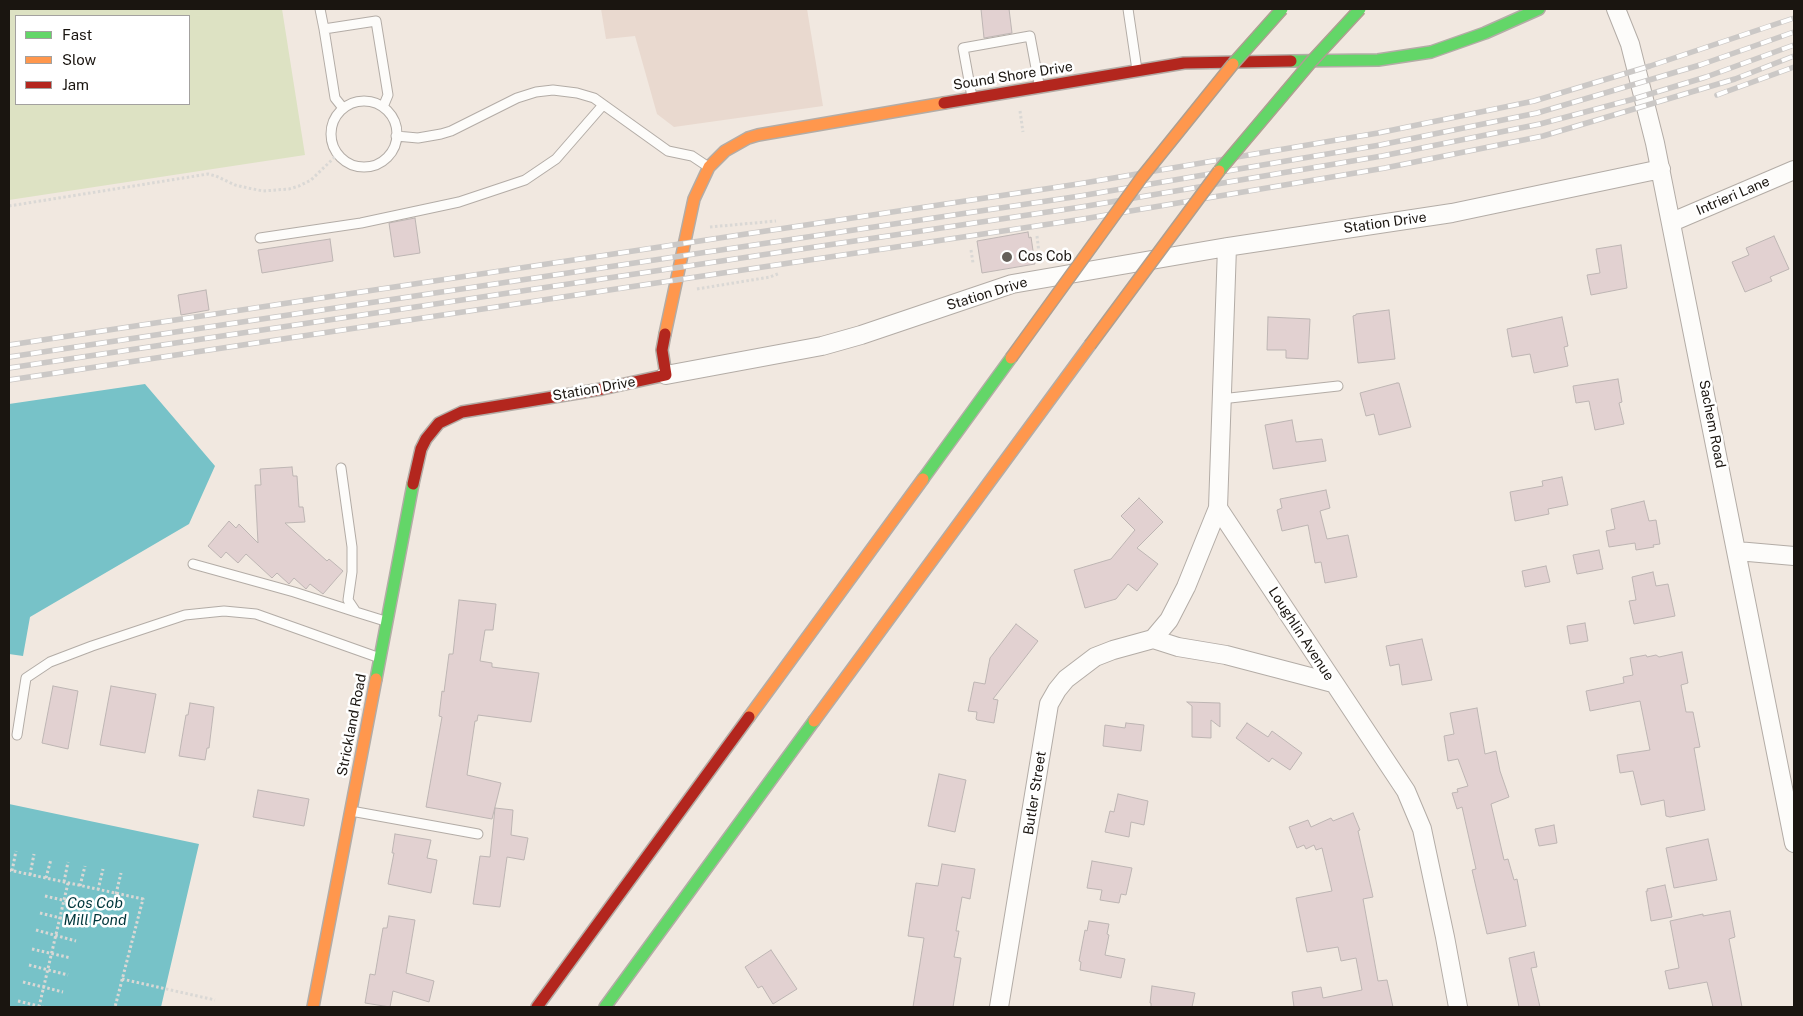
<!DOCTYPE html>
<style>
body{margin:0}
#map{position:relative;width:1803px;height:1016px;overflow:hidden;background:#f1e8e0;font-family:"Public Sans",sans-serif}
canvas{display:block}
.frame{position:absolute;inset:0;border:10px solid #1a1510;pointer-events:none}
.legend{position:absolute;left:15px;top:15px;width:175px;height:90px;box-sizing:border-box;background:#fff;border:1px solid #a3a19f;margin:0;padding:6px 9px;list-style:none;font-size:15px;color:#1a1510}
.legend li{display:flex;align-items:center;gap:10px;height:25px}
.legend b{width:25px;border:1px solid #a3a19f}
</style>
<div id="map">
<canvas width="1803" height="1016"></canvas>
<div class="frame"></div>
<ul class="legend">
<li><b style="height:6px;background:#63d668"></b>Fast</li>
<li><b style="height:6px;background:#ff974d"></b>Slow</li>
<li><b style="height:6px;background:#b3261e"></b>Jam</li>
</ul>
</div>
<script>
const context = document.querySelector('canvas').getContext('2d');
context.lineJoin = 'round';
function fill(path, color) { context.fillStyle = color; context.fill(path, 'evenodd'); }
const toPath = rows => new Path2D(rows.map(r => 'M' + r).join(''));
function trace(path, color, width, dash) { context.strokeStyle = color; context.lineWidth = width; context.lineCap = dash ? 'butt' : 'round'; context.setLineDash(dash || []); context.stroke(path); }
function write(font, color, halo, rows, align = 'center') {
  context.font = font + ' "Public Sans",sans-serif'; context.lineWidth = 5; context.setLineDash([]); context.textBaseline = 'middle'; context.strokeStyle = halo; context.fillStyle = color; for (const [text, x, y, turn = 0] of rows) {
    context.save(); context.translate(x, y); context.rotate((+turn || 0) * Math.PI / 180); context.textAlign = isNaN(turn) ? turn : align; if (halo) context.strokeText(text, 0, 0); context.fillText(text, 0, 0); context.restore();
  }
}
const industrial = toPath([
 [601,9,807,9,823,106,674,127,657,114,635,36,606,39]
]);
const green = toPath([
 [9,9,282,9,305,155,9,200],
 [16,16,189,16,189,104,16,104]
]);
const water = toPath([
 [145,384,215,466,189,524,30,617,23,656,9,654,9,404],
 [9,804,199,844,161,1007,9,1007]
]);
const building = toPath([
 [981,9,1009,9,1012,33,984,38,981,9],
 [415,218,420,253,394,257,389,223,415,218],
 [1028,232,1029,238,1031,237,1035,264,982,273,977,241,1028,232],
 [1774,236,1789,269,1770,277,1772,281,1745,292,1732,262,1749,255,1746,248,1774,236],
 [330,239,333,261,262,273,258,250,330,239],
 [1621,245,1627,288,1591,295,1587,275,1600,273,1596,249,1621,245],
 [206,290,209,310,181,315,178,295,206,290],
 [1389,310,1395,359,1358,363,1353,316,1356,315,1356,314,1389,310],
 [1268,317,1310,319,1308,359,1286,358,1286,350,1267,350,1268,317],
 [1562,317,1568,346,1564,347,1568,366,1534,373,1530,354,1512,357,1507,329,1562,317],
 [1618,379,1622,402,1619,403,1624,424,1595,430,1589,401,1576,403,1573,386,1618,379],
 [1397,383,1399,383,1411,427,1379,435,1374,414,1366,416,1360,393,1397,383],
 [1292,420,1296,442,1322,439,1326,461,1273,469,1265,425,1292,420],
 [292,467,293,476,297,476,299,507,303,507,305,522,285,523,327,561,329,559,343,571,323,594,310,584,306,589,294,578,289,584,277,573,272,578,246,554,238,563,226,552,221,558,208,546,229,521,236,528,239,524,258,543,255,485,261,485,260,469,292,467],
 [1562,477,1568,505,1548,509,1549,514,1515,521,1510,492,1543,486,1542,481,1562,477],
 [1326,490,1330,508,1320,511,1327,539,1348,535,1357,577,1325,583,1321,562,1315,563,1308,525,1282,531,1277,510,1282,508,1280,499,1326,490],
 [1139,498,1163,522,1137,548,1158,564,1137,591,1128,584,1116,599,1085,608,1074,570,1111,559,1135,530,1121,516,1139,498],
 [1644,501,1649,521,1656,520,1660,544,1653,545,1654,547,1636,550,1635,543,1609,547,1606,531,1615,529,1611,509,1644,501],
 [1599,550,1603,569,1577,574,1573,555,1599,550],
 [1546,566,1550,582,1525,587,1522,571,1546,566],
 [1653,572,1656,586,1668,584,1675,616,1634,624,1629,601,1636,600,1632,577,1653,572],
 [459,600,496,604,493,630,485,630,480,661,492,663,492,667,539,673,531,722,478,715,477,721,475,721,467,775,501,783,492,819,426,807,442,717,439,716,442,691,444,692,449,654,453,654,459,600],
 [1585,623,1588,641,1570,644,1567,626,1585,623],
 [1016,624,1038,641,993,699,998,700,994,723,977,720,976,719,977,712,968,711,974,682,985,684,990,658,1016,624],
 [1422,639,1432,680,1402,685,1399,664,1390,666,1386,646,1422,639],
 [1682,652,1688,683,1681,685,1686,712,1693,712,1700,747,1694,748,1705,810,1670,817,1666,816,1664,800,1641,805,1633,771,1620,773,1617,755,1650,750,1640,701,1590,711,1586,691,1624,683,1623,677,1633,675,1630,658,1646,655,1647,657,1656,655,1659,657,1682,652],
 [53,686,78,691,68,749,42,743,53,686],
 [111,686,156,694,145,753,100,745,111,686],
 [1187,702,1220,703,1220,727,1211,720,1211,738,1192,737,1192,706,1187,702],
 [190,703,214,707,209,748,207,748,205,760,179,756,186,715,188,715,190,703],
 [1477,708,1485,754,1496,751,1500,771,1509,797,1491,804,1504,860,1508,859,1514,880,1517,879,1526,926,1487,934,1472,870,1476,869,1462,807,1457,809,1452,793,1458,792,1457,789,1468,786,1458,759,1448,761,1444,736,1454,734,1450,713,1477,708],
 [1126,723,1144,725,1141,751,1103,746,1105,725,1125,728,1126,723],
 [1247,723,1268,737,1272,731,1302,753,1290,770,1272,758,1269,762,1236,738,1247,723],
 [939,774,966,780,955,832,928,826,939,774],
 [258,790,309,799,304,826,253,817,258,790],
 [1118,794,1148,801,1144,825,1131,822,1129,837,1105,832,1110,811,1114,812,1118,794],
 [495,808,513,810,511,835,528,838,524,860,507,857,500,907,473,904,480,856,490,857,495,808],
 [1353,813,1360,830,1358,831,1373,897,1363,899,1378,981,1387,980,1393,1007,1294,1007,1292,992,1321,987,1323,998,1362,990,1356,958,1341,961,1338,947,1307,952,1296,898,1332,891,1322,848,1316,850,1314,845,1306,849,1304,845,1297,848,1289,827,1308,820,1311,827,1331,818,1333,821,1353,813],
 [1554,825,1557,843,1539,846,1535,829,1554,825],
 [395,834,431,840,427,858,437,860,431,893,388,884,394,853,392,853,395,834],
 [1708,839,1717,880,1674,888,1666,848,1708,839],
 [1092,861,1132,868,1126,895,1121,894,1119,903,1100,900,1102,890,1087,888,1092,861],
 [942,864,975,869,970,899,962,897,956,931,959,931,954,957,961,958,953,1007,913,1007,924,938,908,936,916,883,938,886,942,864],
 [1665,885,1672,917,1651,921,1646,891,1648,891,1647,889,1665,885],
 [1730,911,1735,937,1729,939,1742,1007,1713,1007,1707,982,1669,989,1665,971,1679,968,1670,921,1703,914,1703,916,1730,911],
 [389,916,415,920,406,973,434,981,429,1002,393,991,390,1007,365,1003,370,974,375,975,383,928,387,928,389,916],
 [1089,921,1109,924,1107,934,1109,935,1105,955,1125,959,1121,978,1080,970,1081,962,1079,961,1085,930,1087,931,1089,921],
 [771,950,797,989,773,1004,762,986,758,988,745,967,771,950],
 [1534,952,1537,967,1531,968,1540,1007,1519,1007,1509,958,1534,952],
 [1152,986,1195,993,1192,1007,1151,1007,1151,1003,1150,1003,1152,986]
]);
const path = toPath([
 [1020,111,1023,132],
 [9,206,208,174,216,176,235,185,248,188,263,191,289,189,299,186,311,180,338,154],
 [710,227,776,221],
 [1037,236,1039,253],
 [971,250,973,263],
 [697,289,770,277,780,273],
 [9,870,143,899,115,1007],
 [12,871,16,851],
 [30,875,34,854],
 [46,878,51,859],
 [64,882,68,862],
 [80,886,85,866],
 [98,890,103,869],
 [116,894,121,873],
 [45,896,84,905],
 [40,913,81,923],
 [36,930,76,941],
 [32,949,71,958],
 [29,965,68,975],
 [122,979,215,1000],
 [23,982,63,992],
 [18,1001,43,1007],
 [39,1007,68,883]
]);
const lane = toPath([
 [320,9,324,29],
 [1128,9,1137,70],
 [972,97,963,48,1030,36,1039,84],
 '331 134a33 33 0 1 1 66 0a33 33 0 1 1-66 0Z',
 [343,108,335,98,324,29,376,21,388,95,383,107],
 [396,136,418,138,441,134,451,131,517,98,536,92,553,90,577,93,594,98,668,151,692,156,707,166],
 [260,238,361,223,459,202,525,180,556,159,603,105],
 [1221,399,1338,386],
 [341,468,352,547,352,572,348,600,356,612,385,621],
 [193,564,294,592,356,612],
 [17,735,26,678,50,662,92,646,185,615,224,611,256,614,377,657],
 [351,811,478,834]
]);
const street = toPath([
 [1616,9,1630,44,1655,143,1794,843],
 [1672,222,1794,170],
 [1227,247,1218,508,1406,791,1422,829,1445,937,1458,1007],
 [666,375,822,346,861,335,1012,284,1227,247,1452,213,1661,169],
 [1737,551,1794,556],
 [1153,639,1178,647,1226,655,1333,683],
 [999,1007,1049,704,1057,690,1066,679,1095,657,1113,650,1153,639,1169,620,1186,587,1218,508]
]);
const fast = toPath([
 [1291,61,1378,60,1431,52,1485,33,1539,9],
 [923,479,1011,358],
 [376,679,413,484],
 [605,1007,814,721]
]);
const slow = toPath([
 [665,334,694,199,709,167,725,151,748,138,758,135,944,103],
 [749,717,923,479],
 [814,721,1090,345],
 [313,1007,376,679]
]);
const jam = toPath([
 [944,103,1184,63,1291,61],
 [413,484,421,449,426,439,439,423,462,412,602,389,666,375,662,350,665,334],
 [537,1007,749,717]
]);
const rail = toPath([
 [1717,95,1794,67],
 [9,345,1078,184,1378,133,1534,101,1650,66,1794,18],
 [9,357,1080,196,1380,145,1537,113,1700,65,1794,32],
 [9,368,1081,207,1382,156,1540,124,1630,100,1706,77,1794,45],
 [9,380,1083,219,1385,168,1543,136,1735,79,1794,56]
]);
const fastBridge = toPath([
 [1233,64,1282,9],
 [1219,171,1311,62,1360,9]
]);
const slowBridge = toPath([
 [1090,345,1219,171],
 [1011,358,1142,177,1233,64]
]);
const markers = [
 [1007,257,6,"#655f59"]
];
const streetNames = [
 ["Sound Shore Drive",1013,76,-9],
 ["Intrieri Lane",1733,196,-23],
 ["Station Drive",1385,223,-8],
 ["Station Drive",987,294,-17],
 ["Station Drive",594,389,-10],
 ["Sachem Road",1712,424,79],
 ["Loughlin Avenue",1301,634,57],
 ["Strickland Road",352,725,-79],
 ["Butler Street",1035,793,-81]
];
const poiNames = [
 ["Cos Cob",1018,257]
];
const waterNames = [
 ["Cos Cob",95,903],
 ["Mill Pond",95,920]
];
fill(industrial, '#e9d9cf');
fill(green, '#dde2c3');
fill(water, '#77c2c8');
fill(building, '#e2d1d1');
trace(building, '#bdb5b3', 1);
trace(lane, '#b3aca6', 11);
trace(street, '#b3aca6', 20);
trace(fast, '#b3aca6', 14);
trace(slow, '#b3aca6', 14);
trace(jam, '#b3aca6', 14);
trace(path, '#dad8d5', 3, [2.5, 2.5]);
trace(lane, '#fdfcfa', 9);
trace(street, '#fdfcfa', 18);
trace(fast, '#63d668', 11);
trace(slow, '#ff974d', 11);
trace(jam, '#b3261e', 11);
trace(rail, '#cbc8c6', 5.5);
trace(rail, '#fff', 4, [11]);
trace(fastBridge, '#ae9f91', 14, []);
trace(slowBridge, '#ae9f91', 14, []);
trace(fastBridge, '#63d668', 11);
trace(slowBridge, '#ff974d', 11);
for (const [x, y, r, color] of markers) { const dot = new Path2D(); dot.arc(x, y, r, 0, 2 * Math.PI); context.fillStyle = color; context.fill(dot); trace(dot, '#fff', 2); }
write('14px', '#1a1510', '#fff', streetNames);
write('14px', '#1a1510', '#fff', poiNames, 'left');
write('italic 15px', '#01373c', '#fff', waterNames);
</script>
